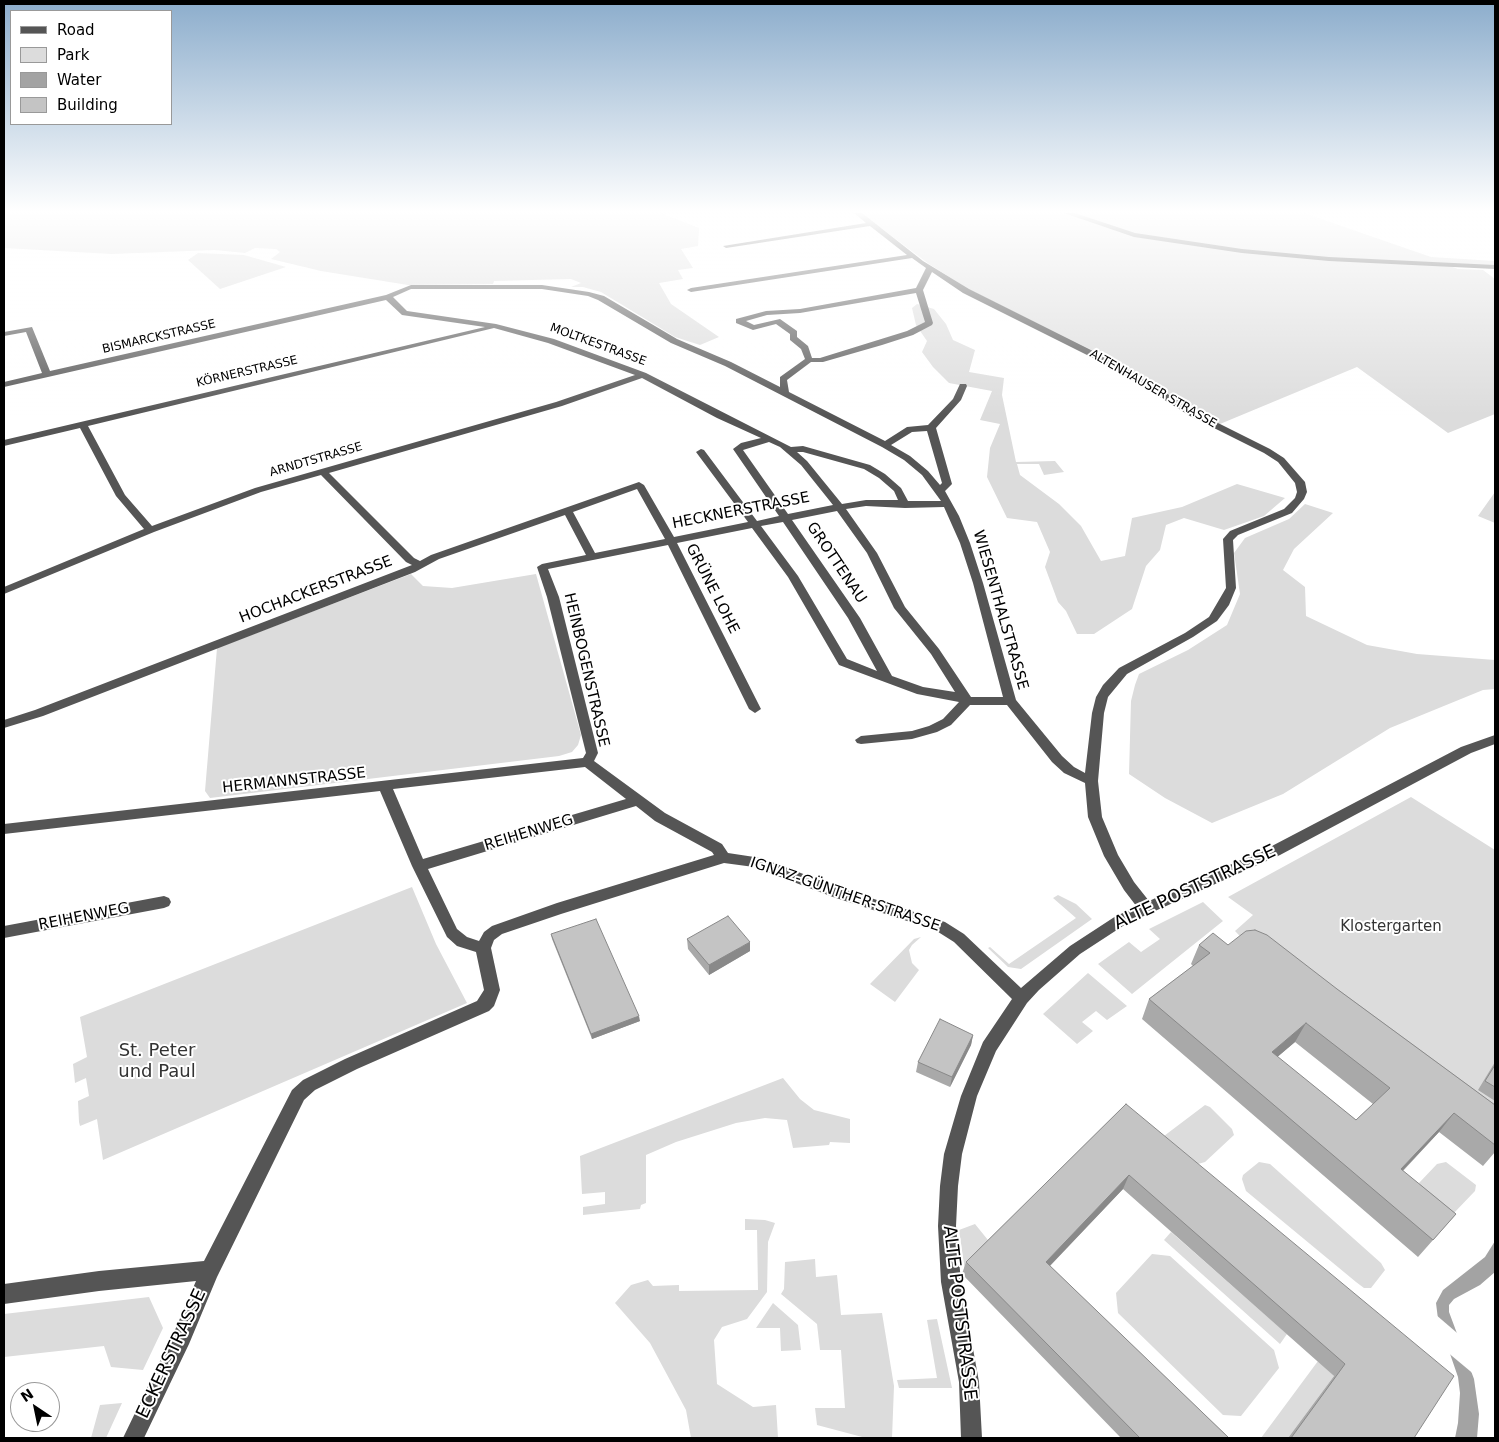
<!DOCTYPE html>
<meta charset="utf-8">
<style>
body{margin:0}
#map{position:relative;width:1499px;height:1442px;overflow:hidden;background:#fff;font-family:"DejaVu Sans",sans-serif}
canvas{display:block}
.frame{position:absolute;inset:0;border:5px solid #000;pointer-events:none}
.legend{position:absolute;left:10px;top:10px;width:162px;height:115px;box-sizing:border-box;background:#fff;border:1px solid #999;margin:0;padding:6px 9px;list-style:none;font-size:15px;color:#000}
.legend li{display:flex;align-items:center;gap:10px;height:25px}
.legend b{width:25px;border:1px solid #999}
.north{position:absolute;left:10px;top:1382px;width:50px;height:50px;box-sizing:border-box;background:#fff;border:1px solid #999;border-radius:50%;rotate:326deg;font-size:14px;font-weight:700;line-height:20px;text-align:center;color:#000}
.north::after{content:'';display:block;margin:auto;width:18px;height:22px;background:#000;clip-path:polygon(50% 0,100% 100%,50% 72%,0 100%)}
</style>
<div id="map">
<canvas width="1499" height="1442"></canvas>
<div class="frame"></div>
<ul class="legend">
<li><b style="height:6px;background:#555"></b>Road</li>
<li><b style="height:14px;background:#dcdcdc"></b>Park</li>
<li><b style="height:14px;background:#a3a3a3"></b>Water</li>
<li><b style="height:14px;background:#c4c4c4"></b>Building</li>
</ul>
<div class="north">N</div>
</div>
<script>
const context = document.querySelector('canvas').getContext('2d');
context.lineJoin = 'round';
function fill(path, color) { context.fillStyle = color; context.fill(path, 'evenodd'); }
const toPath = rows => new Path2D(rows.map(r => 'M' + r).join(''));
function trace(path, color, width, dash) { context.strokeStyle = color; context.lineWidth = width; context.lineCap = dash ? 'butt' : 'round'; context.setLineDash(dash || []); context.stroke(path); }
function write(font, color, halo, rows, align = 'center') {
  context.font = font + ' "DejaVu Sans",sans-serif'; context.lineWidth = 4; context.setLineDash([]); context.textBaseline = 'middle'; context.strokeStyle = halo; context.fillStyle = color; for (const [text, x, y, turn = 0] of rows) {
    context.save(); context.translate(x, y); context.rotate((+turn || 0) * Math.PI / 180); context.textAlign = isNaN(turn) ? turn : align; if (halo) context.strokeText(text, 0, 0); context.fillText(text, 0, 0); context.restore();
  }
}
const green = toPath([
 [4,213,661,213,699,228,698,246,681,249,693,268,678,270,683,279,659,283,671,304,719,337,700,345,675,337,601,292,583,287,571,287,581,283,571,279,494,281,493,284,408,285,321,271,271,259,280,252,276,249,255,248,245,253,215,250,112,254,4,248],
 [861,213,1065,213,1089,221,1070,213,1304,213,1431,257,1495,261,1495,266,1442,263,1458,269,1483,270,1495,279,1495,305,1494,307,1495,308,1495,414,1448,433,1357,367,1220,424,1187,407,1112,360,970,290,929,264],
 [198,253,244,255,286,267,220,289,188,260],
 [917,304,934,309,946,324,953,340,975,350,969,372,1004,378,1002,395,1016,462,1055,461,1064,472,1044,475,1039,464,1017,464,1020,475,1059,504,1081,526,1101,561,1125,556,1132,518,1182,507,1237,484,1285,498,1264,516,1224,530,1184,518,1166,525,1160,550,1146,566,1132,609,1094,634,1077,634,1066,611,1058,602,1045,567,1050,552,1037,522,1007,518,987,477,990,448,1000,424,980,420,992,391,949,383,933,367,922,352,927,341,916,325,912,308],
 [1495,492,1495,523,1478,516],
 [1305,504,1333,513,1294,549,1283,570,1305,587,1306,616,1367,645,1417,654,1495,660,1495,689,1483,690,1390,728,1283,794,1212,823,1165,798,1129,774,1131,701,1135,685,1139,674,1188,650,1227,625,1240,594,1234,553,1245,538,1289,519],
 [411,574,423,586,452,588,536,574,581,735,578,745,572,752,559,756,210,798,205,791,217,648],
 [1411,797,1495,850,1495,1135,1257,954,1235,931,1253,915,1228,897],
 [412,887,436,944,467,1003,103,1160,97,1119,80,1126,79,1122,78,1101,89,1096,86,1078,75,1083,73,1064,71,1065,87,1057,80,1017],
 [1058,895,1076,904,1092,919,1021,969,1008,967,988,948,990,947,1009,964,1076,918,1053,898],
 [1203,902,1223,921,1132,994,1098,964,1129,942,1141,952,1160,939,1149,929],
 [921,937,912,945,909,950,912,963,919,970,895,1002,870,984,914,939],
 [1088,973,1127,1006,1107,1020,1096,1011,1082,1022,1093,1031,1077,1044,1043,1014],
 [783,1078,800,1099,814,1110,850,1119,850,1143,830,1142,829,1145,793,1148,787,1120,765,1118,736,1123,676,1142,646,1155,646,1203,641,1205,640,1209,583,1215,583,1207,605,1204,605,1192,582,1194,580,1156],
 [1205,1105,1210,1107,1232,1129,1234,1135,1205,1162,1198,1164,1164,1136],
 [1259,1162,1270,1164,1381,1263,1385,1270,1371,1288,1364,1288,1356,1282,1246,1191,1242,1179,1243,1175],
 [1446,1162,1476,1185,1475,1191,1453,1214,1420,1187,1419,1183,1437,1164],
 [745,1219,765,1220,775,1223,768,1242,767,1292,747,1319,722,1327,714,1340,717,1384,753,1407,776,1405,778,1438,691,1438,686,1410,650,1343,615,1303,631,1285,648,1280,653,1286,679,1285,679,1291,758,1290,757,1230,745,1230],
 [975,1224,992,1245,965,1271,959,1230],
 [1171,1232,1287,1334,1280,1344,1164,1240],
 [1152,1254,1170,1256,1274,1350,1279,1368,1241,1416,1223,1415,1118,1313,1116,1293],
 [815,1259,816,1277,837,1275,841,1315,882,1313,894,1386,892,1438,866,1438,817,1425,815,1408,845,1408,841,1350,820,1350,817,1324,781,1294,784,1289,785,1262],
 [149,1297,163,1328,143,1370,111,1367,104,1346,4,1357,4,1314],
 [773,1303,798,1325,801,1350,781,1351,780,1328,756,1328],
 [937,1319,952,1388,899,1388,897,1380,937,1378,927,1320],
 [1318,1361,1334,1376,1288,1438,1261,1438],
 [122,1403,106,1438,91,1438,100,1405]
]);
const water = toPath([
 [1495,1241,1495,1272,1480,1285,1454,1299,1449,1305,1449,1312,1474,1379,1479,1414,1477,1438,1455,1438,1458,1423,1460,1393,1458,1377,1438,1319,1436,1303,1443,1290,1485,1257]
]);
const pier = toPath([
 [1435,1314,1463,1338,1476,1376,1446,1351]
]);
const minor = toPath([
 [854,213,862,213,923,261,969,289,1123,366,1196,412,1270,449,1284,458,1305,482,1307,492,1304,499,1292,513,1238,535,1233,540,1236,588,1229,605,1217,621,1193,637,1127,674,1108,697,1104,713,1098,781,1102,817,1118,855,1134,882,1149,901,1270,847,1461,747,1495,735,1495,744,1471,753,1280,855,1126,924,1080,954,1039,990,1027,1003,996,1051,977,1096,962,1154,958,1186,956,1226,961,1282,979,1382,982,1438,961,1438,959,1382,941,1282,938,1226,940,1186,944,1154,961,1096,983,1042,1012,999,954,942,935,930,833,897,754,867,724,863,561,914,502,934,494,940,491,948,500,990,494,1006,489,1011,357,1069,315,1090,304,1100,217,1277,189,1344,144,1438,123,1438,175,1330,196,1281,99,1291,4,1304,4,1284,99,1271,204,1261,292,1090,303,1080,345,1059,477,1001,484,990,476,952,457,946,447,937,412,866,380,791,4,834,4,824,583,758,586,753,547,597,537,567,542,564,586,555,565,515,439,559,415,572,43,716,4,728,4,720,35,710,412,565,406,562,321,475,261,492,154,532,4,594,4,587,144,529,116,496,80,428,4,446,4,440,485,327,402,315,386,300,4,387,4,382,42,373,26,332,4,336,4,332,32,327,50,371,386,295,411,285,542,285,589,292,604,296,677,339,731,362,780,387,780,377,805,359,801,349,790,340,790,334,776,324,753,330,736,323,736,319,766,311,800,309,916,288,926,268,912,258,691,292,687,290,691,288,907,255,870,226,726,248,723,246,866,223,854,213],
 [932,272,963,293,1117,370,1190,416,1264,453,1278,462,1295,483,1297,492,1295,498,1284,509,1230,531,1223,539,1226,588,1209,617,1185,633,1119,668,1103,685,1096,697,1092,713,1085,773,1074,767,1062,756,1016,700,983,583,970,543,959,516,945,491,952,484,936,428,961,400,967,386,966,384,960,384,953,399,928,425,907,427,885,441,789,392,787,380,811,362,823,362,882,345,913,335,932,325,933,323,923,290,932,272],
 [411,289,542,289,588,296,598,300,671,343,725,366,882,447,904,460,922,475,941,501,908,501,901,488,885,474,870,465,803,446,791,447,646,373,554,339,496,324,407,311,393,297,411,289],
 [916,293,925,322,907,331,820,358,812,358,808,346,797,337,797,331,780,319,754,325,746,321,767,315,800,313,916,293],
 [494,328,548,343,635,375,556,402,255,488,152,526,125,495,88,426,494,328],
 [642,378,717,418,761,438,741,443,733,449,779,516,757,521,704,450,701,449,696,452,748,522,674,537,644,485,639,482,431,555,420,561,414,558,329,473,562,406,642,378],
 [927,431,942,483,940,485,928,471,910,456,891,445,912,432,927,431],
 [769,442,780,447,801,465,833,505,788,514,743,450,769,442],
 [797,452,803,452,864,469,879,478,894,491,898,500,866,500,842,504,807,461,797,452],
 [637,489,665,539,595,553,573,512,637,489],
 [866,506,905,508,944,507,960,543,973,583,1003,697,971,697,939,649,905,607,877,553,846,509,866,506],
 [837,511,867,553,894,608,931,654,955,692,923,687,892,676,860,618,792,520,837,511],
 [783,522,848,618,877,671,847,659,798,576,761,526,783,522],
 [752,528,788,577,839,665,917,694,959,702,943,719,929,726,912,731,861,736,855,740,857,743,861,744,912,739,937,732,951,725,970,705,1007,705,1052,762,1064,773,1085,783,1088,817,1104,856,1124,890,1137,907,1116,916,1070,946,1021,988,964,934,945,922,843,889,761,858,728,853,722,844,665,813,594,761,598,753,559,597,548,569,668,545,749,709,755,713,761,709,677,543,752,528],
 [585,767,626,799,423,859,393,789,585,767],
 [636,806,655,821,712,852,714,855,557,903,492,926,484,932,479,941,467,937,457,929,428,869,636,806],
 [1064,213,1075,213,1135,233,1242,249,1329,257,1495,265,1495,269,1329,261,1242,253,1134,237,1064,213],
 [164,896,169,898,171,902,169,906,164,908,4,938,4,926,164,896]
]);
const wall = toPath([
 [551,934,640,1021,592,1039,552,939],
 [687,939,750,951,709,975,688,949],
 [1199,945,1228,945,1337,989,1495,1105,1495,1152,1483,1166,1439,1132,1403,1171,1456,1214,1418,1257,1142,1019,1149,999,1193,966,1191,964],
 [1295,1042,1373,1104,1356,1120,1277,1057],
 [973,1035,971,1045,950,1087,916,1072,918,1062],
 [1495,1062,1495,1101,1478,1090],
 [1126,1104,1414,1438,1288,1438,1334,1376,1123,1189,1050,1266,1229,1438,1121,1438,962,1274,966,1262]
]);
const shadedWall = toPath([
 [750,942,750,951,709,975,709,965],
 [639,1016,640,1021,592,1039,591,1034],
 [1306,1023,1295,1042,1261,1071,1272,1052],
 [973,1035,971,1045,950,1087,952,1077],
 [1454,1113,1439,1132,1387,1187,1401,1169],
 [1129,1175,1123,1189,1041,1275,1046,1262]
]);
const building = toPath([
 [728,916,750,942,709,965,687,939,728,916],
 [596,919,639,1016,591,1034,551,934,596,919],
 [1255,930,1267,935,1337,989,1495,1105,1495,1145,1454,1113,1401,1169,1456,1214,1433,1240,1149,999,1210,953,1199,945,1213,933,1228,945,1246,931,1255,930],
 [1306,1023,1390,1088,1356,1120,1272,1052,1306,1023],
 [940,1019,973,1035,952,1077,918,1062,940,1019],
 [1495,1065,1495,1087,1485,1081,1495,1065],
 [1126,1104,1454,1376,1414,1438,1291,1438,1345,1364,1129,1175,1046,1262,1229,1438,1140,1438,966,1262,1126,1104]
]);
const farStreetnames = [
 ["BISMARCKSTRASSE",159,337,-13],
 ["MOLTKESTRASSE",598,345,20],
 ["KÖRNERSTRASSE",247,372,-13],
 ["ALTENHAUSER STRASSE",1153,389,30],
 ["ARNDTSTRASSE",316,460,-16]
];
const streetNames = [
 ["HECKNERSTRASSE",741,511,-11],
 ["GROTTENAU",836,563,56],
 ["GRÜNE LOHE",712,589,63],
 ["HOCHACKERSTRASSE",316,590,-21],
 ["WIESENTHALSTRASSE",1000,610,74],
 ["HEINBOGENSTRASSE",586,670,77],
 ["HERMANNSTRASSE",294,781,-6],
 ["REIHENWEG",529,833,-17],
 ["IGNAZ-GÜNTHER-STRASSE",845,895,19],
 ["REIHENWEG",84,917,-11]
];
const parkNames = [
 ["Klostergarten",1391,927]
];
const nearStreetnames = [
 ["ALTE POSTSTRASSE",1195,888,-25],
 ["ALTE POSTSTRASSE",959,1313,83],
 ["ECKERSTRASSE",172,1354,-65]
];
const nearParknames = [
 ["St. Peter",157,1051],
 ["und Paul",157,1072]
];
fill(green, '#dcdcdc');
fill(water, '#a3a3a3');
fill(pier, '#fff');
fill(minor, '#555');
fill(wall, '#a9a9a9');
fill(shadedWall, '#898989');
fill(building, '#c4c4c4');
trace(building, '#898989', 1);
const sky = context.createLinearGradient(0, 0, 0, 415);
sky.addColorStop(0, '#8cadcc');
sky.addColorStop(0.51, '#fff');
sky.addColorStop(1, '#ffffff00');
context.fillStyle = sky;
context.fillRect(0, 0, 1499, 415);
write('12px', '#000', '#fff', farStreetnames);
write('15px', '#000', '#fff', streetNames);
write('15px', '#333', '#fff', parkNames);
write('18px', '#000', '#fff', nearStreetnames);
write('18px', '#333', '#fff', nearParknames);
</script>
